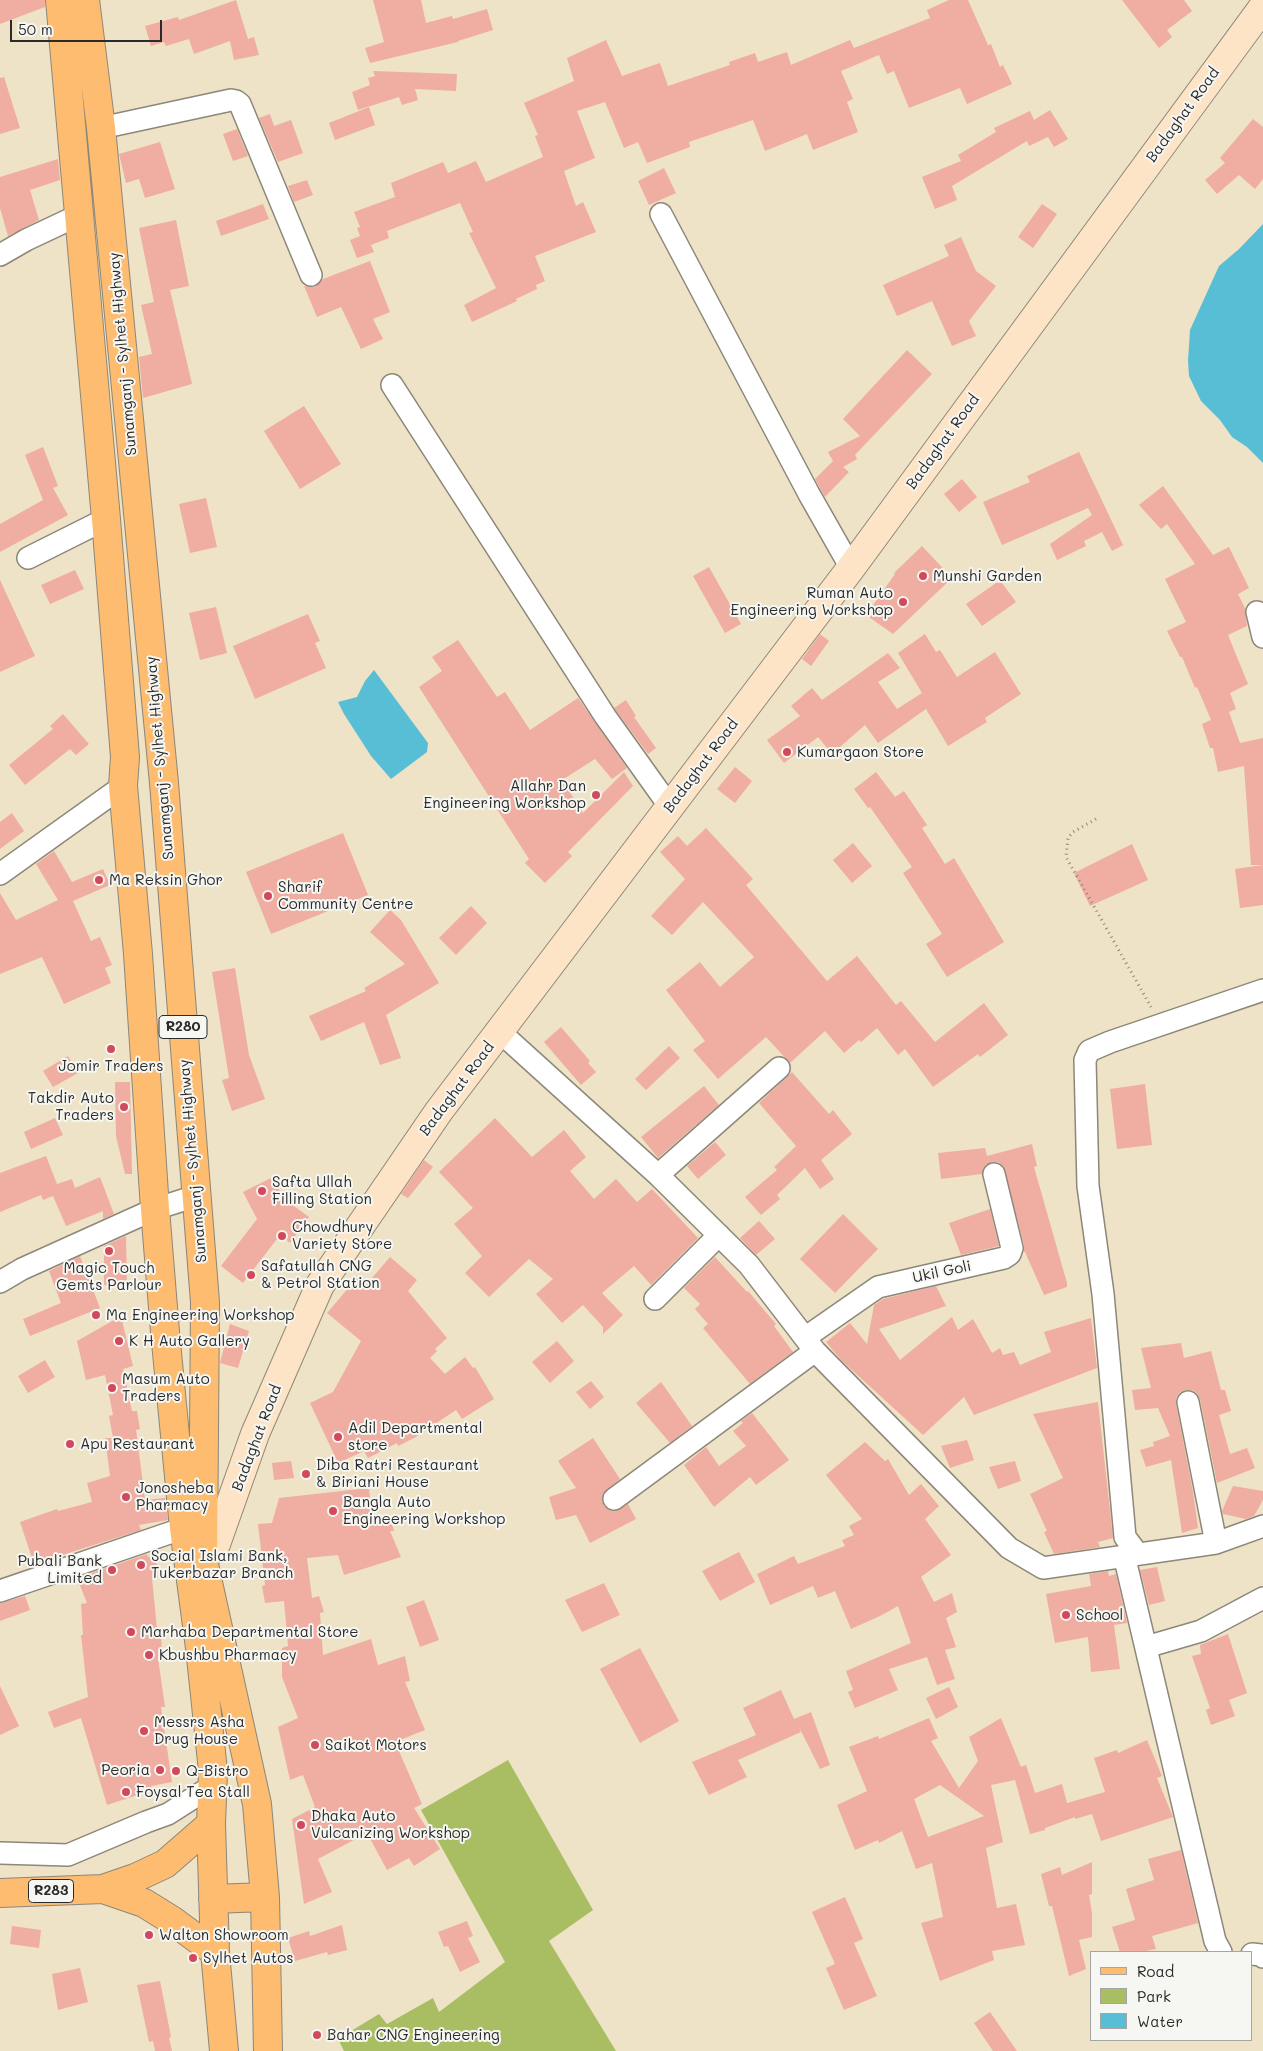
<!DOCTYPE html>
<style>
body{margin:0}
#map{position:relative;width:1263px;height:2051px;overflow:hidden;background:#eee3c7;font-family:Mali,sans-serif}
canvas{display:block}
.legend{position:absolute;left:1090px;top:1951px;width:162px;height:90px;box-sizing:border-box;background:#f6f6f2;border:1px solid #a5a5a2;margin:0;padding:6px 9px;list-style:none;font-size:15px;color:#2b2b2b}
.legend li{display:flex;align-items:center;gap:10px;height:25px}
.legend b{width:25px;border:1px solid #a5a5a2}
.scale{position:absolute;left:10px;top:20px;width:152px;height:22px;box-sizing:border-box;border:2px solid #2b2b2b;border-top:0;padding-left:6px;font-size:15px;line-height:18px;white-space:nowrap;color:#2b2b2b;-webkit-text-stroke:4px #f6f6f2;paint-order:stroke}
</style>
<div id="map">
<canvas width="1263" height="2051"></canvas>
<ul class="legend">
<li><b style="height:6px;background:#fdbc70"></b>Road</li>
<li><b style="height:14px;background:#a9be62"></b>Park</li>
<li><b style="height:14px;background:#58bed6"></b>Water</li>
</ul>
<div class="scale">50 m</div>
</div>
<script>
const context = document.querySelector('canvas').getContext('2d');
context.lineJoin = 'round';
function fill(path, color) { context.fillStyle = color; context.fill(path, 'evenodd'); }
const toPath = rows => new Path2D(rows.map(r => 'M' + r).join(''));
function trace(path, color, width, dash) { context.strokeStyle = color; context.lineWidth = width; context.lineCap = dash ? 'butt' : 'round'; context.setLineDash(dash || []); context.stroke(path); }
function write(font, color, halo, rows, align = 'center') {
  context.font = font + ' Mali,sans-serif'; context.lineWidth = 4; context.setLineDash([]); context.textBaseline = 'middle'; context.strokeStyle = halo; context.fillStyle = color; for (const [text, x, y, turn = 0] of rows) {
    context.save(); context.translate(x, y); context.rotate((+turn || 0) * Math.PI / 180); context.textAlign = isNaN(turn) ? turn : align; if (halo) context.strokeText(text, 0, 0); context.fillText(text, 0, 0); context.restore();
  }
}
const green = toPath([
 [508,1760,593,1910,549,1941,616,2051,344,2051,338,2039,379,2014,387,2024,433,1998,439,2012,505,1962,421,1810]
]);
const water = toPath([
 [1263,224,1263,463,1247,447,1232,437,1220,420,1201,401,1189,376,1188,361,1190,330,1219,266,1239,249],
 [374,670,428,743,427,752,391,779,371,756,344,714,338,702,357,697,365,681]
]);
const building = toPath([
 [0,0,45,0,45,7,0,24],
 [236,0,248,39,254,37,259,55,234,60,230,41,194,54,189,39,166,46,164,42,151,46,145,26,178,17,179,20],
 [373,0,421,0,426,23,452,16,453,19,487,9,493,30,458,41,458,42,370,63,365,48,384,42],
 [949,0,968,0,988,45,991,44,1000,67,1003,65,1012,84,967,104,960,88,909,108,894,71,887,74,879,55,841,71,853,99,847,102,858,132,813,150,807,134,765,151,753,120,689,142,690,147,647,163,638,142,624,148,605,102,577,111,595,158,564,171,576,206,583,202,596,232,535,256,545,281,536,285,537,289,516,299,517,301,472,322,464,305,496,288,469,233,473,232,460,203,387,231,389,238,371,245,374,252,357,258,350,240,360,236,357,228,360,227,354,212,395,197,391,183,443,162,448,173,476,161,486,182,543,157,535,136,538,135,524,103,574,81,567,58,606,40,622,76,660,63,668,86,730,65,729,62,755,53,758,62,787,52,791,65,850,40,854,48,930,18,927,10],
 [1122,0,1184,0,1192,11,1167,30,1172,37,1159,48],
 [373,71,457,74,456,91,415,89,418,100,402,105,399,97,358,110,352,92,370,85,368,78,375,76],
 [4,77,20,128,0,134,0,78],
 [369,107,375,125,335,140,329,123],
 [1050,110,1068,139,1054,147,1048,137,1029,146,1027,141,952,186,957,200,935,209,922,177,961,161,958,155,996,132,994,128,1030,111,1034,120],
 [270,114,274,126,291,120,303,153,278,162,259,118],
 [1253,119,1263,127,1263,179,1255,189,1239,175,1217,194,1205,180,1225,163,1220,158],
 [237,129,248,156,233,161,223,134],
 [160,142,175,189,145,198,139,179,126,183,119,154],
 [58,159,60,180,30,190,39,220,8,236,0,208,0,177],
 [664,168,676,193,649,205,638,181],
 [307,180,313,195,294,202,288,186],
 [263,204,269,219,221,236,216,221],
 [1042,204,1057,214,1033,248,1018,237],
 [176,220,189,286,170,290,192,384,143,398,139,357,152,354,141,305,154,302,139,228],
 [961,237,976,271,996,286,969,321,976,336,952,346,932,301,897,316,883,285,949,256,944,245],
 [370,261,390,312,373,319,383,339,361,349,341,307,317,317,304,286,315,287,323,279],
 [907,350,932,374,855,455,857,459,843,467,849,472,825,497,815,479,833,461,828,452,860,436,843,419],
 [304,406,341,464,300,489,264,431],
 [43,447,58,486,53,488,68,515,0,552,0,524,43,500,25,455],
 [1079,452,1123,545,1112,551,1102,532,1084,541,1086,546,1057,560,1050,544,1092,515,1088,508,1002,545,983,502,1030,482,1027,476],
 [962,479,977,497,959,512,944,494],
 [1163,486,1213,555,1229,547,1249,588,1238,594,1245,608,1247,626,1228,635,1248,684,1230,693,1236,709,1229,712,1240,743,1263,738,1263,865,1251,865,1244,766,1218,772,1213,748,1210,748,1202,724,1211,720,1197,687,1195,688,1182,657,1180,657,1167,631,1186,622,1165,579,1195,564,1167,524,1161,529,1139,505],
 [206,498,217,547,190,553,179,504],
 [922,546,952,578,893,634,866,615,895,574,894,573],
 [709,567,741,624,725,633,693,576],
 [75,570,84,589,50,604,41,585],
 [0,580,35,656,0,672],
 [996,583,1002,583,1016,602,982,626,966,604],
 [216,607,227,653,200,660,189,613],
 [308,614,320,641,315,643,326,668,255,699,233,646],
 [820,634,829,641,811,666,802,659],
 [925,634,936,652,940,650,957,677,995,652,1021,694,985,718,987,722,948,746,926,709,878,743,865,725,832,754,818,737,784,763,767,740,800,716,791,706,812,688,822,700,888,653,900,668,878,682,897,709,922,693,898,653],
 [458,640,497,697,505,692,530,730,578,698,627,768,612,779,595,759,562,780,583,813,624,772,633,786,568,852,572,856,545,883,525,863,529,859,419,687,442,671,432,657],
 [626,700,636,716,634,717,656,748,648,754,614,708],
 [63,714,89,744,76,755,70,749,25,785,9,765,53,729,50,726],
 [735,767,752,781,735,803,717,789],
 [876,772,895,797,904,791,927,825,922,828,945,864,954,858,1004,942,947,977,926,944,942,934,903,873,912,867,870,807,868,808,854,789],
 [12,813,24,831,0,849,0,822],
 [706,828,753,879,746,885,827,981,857,956,896,1005,901,1001,935,1042,984,1003,1008,1035,980,1057,978,1054,933,1087,905,1049,898,1055,877,1028,861,1042,859,1040,844,1053,825,1031,790,1063,766,1037,718,1079,693,1050,705,1041,666,990,700,962,720,987,754,957,703,902,672,935,651,916,685,879,660,852,678,836,687,846],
 [343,833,368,895,271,934,246,872],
 [853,843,872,866,852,883,833,860],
 [1132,844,1148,880,1090,906,1074,873],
 [54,851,72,882,103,869,110,885,73,901,91,941,100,937,112,965,105,968,111,983,64,1004,42,957,0,974,0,893,16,920,58,900,36,864],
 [1263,865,1263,905,1240,908,1235,869],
 [471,906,487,923,456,955,439,938],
 [390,910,401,920,439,983,386,1015,401,1058,380,1065,364,1022,321,1041,309,1016,366,991,364,988,405,964,370,932],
 [235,968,249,1055,265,1099,232,1111,222,1080,229,1078,212,972],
 [561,1027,590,1061,588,1063,596,1072,581,1085,544,1042],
 [669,1046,680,1058,646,1090,635,1079],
 [68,1056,78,1073,53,1087,43,1071],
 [792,1072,829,1114,833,1110,852,1134,821,1160,834,1179,820,1189,805,1168,777,1195,780,1199,761,1215,745,1197,777,1170,774,1167,796,1146,759,1103],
 [115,1082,130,1082,132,1174,125,1174,116,1136],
 [1145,1084,1152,1145,1117,1149,1110,1089],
 [704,1086,719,1105,658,1158,641,1137],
 [55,1118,63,1135,31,1149,24,1132],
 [495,1118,532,1157,564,1130,586,1157,570,1171,594,1199,616,1179,637,1202,652,1189,698,1238,651,1285,634,1266,602,1293,623,1315,603,1334,603,1327,583,1305,562,1323,536,1294,553,1279,529,1259,489,1297,465,1273,482,1256,454,1224,473,1208,439,1172],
 [715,1142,726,1155,698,1179,687,1166],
 [1032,1144,1037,1166,1034,1167,1067,1283,1067,1287,1044,1295,1025,1252,1024,1252,1024,1245,1003,1166,998,1162,992,1162,985,1165,982,1174,941,1179,938,1153,985,1148,987,1156],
 [46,1156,57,1184,72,1179,75,1188,100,1177,114,1214,103,1219,103,1211,66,1226,53,1196,43,1200,41,1195,0,1212,0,1173],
 [424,1160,433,1167,408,1198,401,1194],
 [273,1177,283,1198,309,1217,290,1243,280,1235,243,1283,221,1266,257,1219,243,1192],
 [990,1209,999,1246,961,1255,949,1223],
 [843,1214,878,1249,835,1293,800,1259],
 [759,1221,775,1239,756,1255,740,1238],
 [126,1236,127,1285,104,1285,104,1246],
 [80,1256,100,1308,30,1336,23,1319,61,1303,49,1271],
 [390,1257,417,1280,408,1291,447,1338,435,1349,437,1351,430,1358,445,1374,465,1357,473,1368,475,1367,494,1399,462,1419,456,1410,414,1438,398,1446,397,1443,368,1458,364,1451,338,1463,310,1403,333,1392,361,1341,327,1313,357,1278,366,1285],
 [715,1257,747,1292,748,1291,776,1324,774,1326,793,1352,750,1384,703,1328,708,1324,695,1309,700,1304,684,1288],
 [936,1286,946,1306,879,1329,900,1360,952,1317,958,1330,973,1319,992,1353,1000,1348,1003,1355,1014,1352,1020,1365,1051,1352,1044,1332,1091,1318,1097,1368,974,1415,964,1397,923,1435,842,1361,826,1342,850,1323,867,1344,874,1305,883,1299],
 [121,1316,133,1366,123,1369,132,1411,137,1411,140,1429,136,1430,145,1500,165,1498,168,1520,139,1525,141,1530,34,1564,20,1522,57,1509,58,1511,92,1502,87,1483,110,1476,105,1438,113,1438,109,1416,113,1415,105,1375,86,1380,77,1341],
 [230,1324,249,1331,238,1368,220,1363],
 [557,1341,574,1361,550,1383,532,1362],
 [1181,1343,1184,1358,1211,1351,1221,1390,1225,1390,1231,1411,1219,1415,1230,1454,1247,1448,1255,1468,1217,1483,1200,1399,1197,1393,1192,1390,1185,1390,1179,1393,1176,1398,1176,1404,1193,1492,1198,1528,1182,1533,1171,1460,1146,1467,1140,1450,1154,1446,1153,1442,1170,1436,1158,1408,1135,1410,1132,1390,1151,1388,1141,1348],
 [45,1360,55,1377,28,1393,18,1376],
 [591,1381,604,1397,590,1409,576,1392],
 [661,1382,692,1426,670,1443,636,1403],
 [1098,1402,1113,1538,1098,1542,1100,1547,1054,1554,1044,1532,1047,1531,1030,1494,1063,1478,1033,1414],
 [752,1413,789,1460,756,1485,750,1477,714,1507,684,1465,706,1447,719,1466,746,1446,733,1431,743,1423,741,1421],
 [593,1438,620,1479,603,1494,602,1500,604,1506,609,1510,615,1511,628,1504,636,1519,590,1543,576,1515,556,1520,549,1497,576,1488,558,1461],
 [967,1440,974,1460,950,1468,941,1446],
 [865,1442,885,1461,888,1459,909,1495,921,1484,939,1506,925,1519,951,1555,921,1577,934,1602,952,1593,957,1612,946,1618,956,1647,945,1650,955,1679,937,1685,927,1657,889,1669,898,1690,855,1708,848,1692,853,1690,846,1671,911,1643,898,1606,880,1616,851,1629,835,1591,818,1598,813,1586,770,1605,757,1574,794,1556,798,1564,845,1546,842,1540,854,1535,849,1526,862,1519,826,1475],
 [291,1461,294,1478,274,1480,272,1463],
 [1015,1461,1021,1481,998,1489,989,1467],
 [1233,1486,1263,1491,1263,1500,1254,1516,1246,1519,1223,1514,1222,1511],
 [369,1488,372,1520,390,1516,394,1531,390,1531,401,1557,344,1575,338,1555,307,1558,312,1598,319,1596,324,1612,320,1613,323,1655,371,1639,378,1665,405,1656,410,1681,405,1682,425,1730,395,1742,422,1804,414,1808,440,1849,414,1866,409,1858,387,1870,367,1833,318,1859,332,1892,304,1904,292,1819,315,1807,303,1775,290,1780,278,1727,298,1718,282,1677,282,1648,288,1646,284,1601,265,1603,262,1586,265,1585,258,1524,272,1523,279,1498],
 [739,1552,755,1582,720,1601,702,1571],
 [147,1554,148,1557,156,1556,158,1578,152,1578,157,1629,161,1629,162,1658,158,1658,165,1707,161,1707,172,1782,151,1786,153,1790,107,1805,81,1718,54,1728,48,1712,88,1697,81,1635,83,1635,81,1604,87,1603,77,1578],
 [1157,1567,1165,1601,1149,1605,1140,1570],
 [1108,1571,1109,1576,1116,1574,1127,1623,1114,1625,1120,1669,1091,1672,1088,1637,1055,1643,1046,1594,1091,1586,1089,1574],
 [604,1583,620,1615,582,1632,565,1600],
 [25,1596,30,1610,0,1621,0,1603],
 [424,1600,439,1640,420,1647,406,1607],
 [1228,1634,1247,1693,1229,1700,1235,1716,1211,1725,1206,1710,1210,1708,1192,1656,1201,1654,1200,1645],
 [640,1648,679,1721,640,1743,600,1669],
 [0,1686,19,1726,0,1735],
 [949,1687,958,1707,936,1719,926,1698],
 [781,1690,794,1719,811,1712,830,1765,820,1769,798,1725,801,1732,738,1760,747,1777,709,1795,692,1762,756,1735,743,1708],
 [929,1718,938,1738,931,1741,959,1788,978,1761,969,1737,1001,1718,1021,1767,1026,1765,1035,1793,1062,1784,1067,1803,1105,1792,1094,1758,1117,1750,1118,1753,1147,1740,1162,1776,1157,1778,1173,1817,1101,1841,1092,1814,1075,1819,1075,1817,1045,1828,1045,1830,1030,1834,1015,1780,991,1785,1003,1842,986,1848,997,1908,1016,1904,1025,1945,992,1951,994,1960,940,1981,921,1923,943,1917,932,1863,916,1869,902,1831,879,1843,878,1840,855,1850,837,1805,867,1791,849,1747,878,1736,879,1739],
 [940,1785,984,1816,928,1837,914,1799],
 [1181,1850,1198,1923,1152,1936,1156,1949,1140,1952,1120,1952,1112,1927,1135,1920,1126,1889,1154,1880,1148,1859],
 [1092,1862,1092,1894,1089,1895,1092,1913,1092,1937,1079,1940,1086,1969,1069,1976,1052,1906,1049,1906,1041,1874,1060,1867,1062,1875],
 [845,1897,863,1939,854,1943,877,1996,844,2010,826,1968,835,1964,812,1912],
 [467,1921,473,1936,468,1938,480,1962,460,1972,448,1946,444,1947,438,1932],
 [342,1925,347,1950,328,1955,327,1952,295,1961,288,1938,309,1931,310,1936],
 [12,1926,41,1930,39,1948,10,1944],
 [80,1968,88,2002,58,2010,52,1974],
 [160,1981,171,2037,169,2038,172,2051,155,2051,153,2041,149,2042,137,1985],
 [990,2012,1017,2051,993,2051,974,2023]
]);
const path = toPath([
 [1096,819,1073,832,1068,838,1066,857,1151,1007]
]);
const minor = toPath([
 [101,128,231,100,236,101,240,104,311,275],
 [661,214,809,494,851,568],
 [0,255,26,240,79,215],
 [392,385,605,716,670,807],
 [28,558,106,519],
 [1257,612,1263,637],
 [0,874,123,786],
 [500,1032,658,1175,749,1265,815,1351,1009,1548,1043,1568,1216,1543,1263,1526],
 [658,1175,779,1068],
 [0,1282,22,1269,155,1209,196,1196],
 [655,1299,719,1235],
 [806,1337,878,1287,1004,1258,1010,1254,1012,1248,994,1174],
 [1188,1402,1216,1543],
 [614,1499,815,1351],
 [1137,1553,1125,1537,1103,1294,1088,1186,1085,1060,1089,1051,1110,1042,1263,990],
 [1124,1555,1215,1941,1221,1952],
 [0,1591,184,1528],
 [1146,1647,1201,1631,1263,1598],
 [0,1853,68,1855,146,1822,168,1814,212,1786],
 [1252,1954,1261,1955,1263,1957]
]);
const secondary = toPath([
 [190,1568,203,1560,216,1544,255,1434,320,1285,439,1111,851,568,1263,7]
]);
const primary = toPath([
 [60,0,106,519,125,757,123,786,138,954,155,1209,165,1332,184,1528,200,1648,213,1771,211,1824,215,1952,224,2051],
 [85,0,101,128,164,783,205,1302,203,1560,257,1804,265,1897,268,2051],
 [103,1889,144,1903,173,1921,215,1952],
 [0,1893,103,1889,135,1878,165,1864,211,1824],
 [213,1899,265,1897]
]);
const markers = [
 [923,576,5,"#d1495b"],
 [903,602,5,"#d1495b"],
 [787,752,5,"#d1495b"],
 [596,795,5,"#d1495b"],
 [99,880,5,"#d1495b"],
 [268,896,5,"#d1495b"],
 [111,1049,5,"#d1495b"],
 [124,1107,5,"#d1495b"],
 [262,1191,5,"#d1495b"],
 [282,1236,5,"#d1495b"],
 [109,1251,5,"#d1495b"],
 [251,1275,5,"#d1495b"],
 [96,1315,5,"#d1495b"],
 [119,1341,5,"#d1495b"],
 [112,1388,5,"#d1495b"],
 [338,1437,5,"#d1495b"],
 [70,1444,5,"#d1495b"],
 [306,1474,5,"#d1495b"],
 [126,1497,5,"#d1495b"],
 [333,1511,5,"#d1495b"],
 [141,1565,5,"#d1495b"],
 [112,1570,5,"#d1495b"],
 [1066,1615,5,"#d1495b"],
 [131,1632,5,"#d1495b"],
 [149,1655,5,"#d1495b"],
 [144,1731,5,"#d1495b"],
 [315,1745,5,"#d1495b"],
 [160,1770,5,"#d1495b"],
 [176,1771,5,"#d1495b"],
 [126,1792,5,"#d1495b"],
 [301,1825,5,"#d1495b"],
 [149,1935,5,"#d1495b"],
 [193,1958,5,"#d1495b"],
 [317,2035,5,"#d1495b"]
];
const shields = [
 [183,1027,48],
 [51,1891,45]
];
const shieldNames = [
 ["R280",183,1027],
 ["R283",51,1891]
];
const streetNames = [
 ["Badaghat Road",1183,115,-54],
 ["Sunamganj - Sylhet Highway",123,354,-95],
 ["Badaghat Road",943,442,-54],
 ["Sunamganj - Sylhet Highway",160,758,-95],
 ["Badaghat Road",701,766,-53],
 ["Badaghat Road",457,1089,-53],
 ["Sunamganj - Sylhet Highway",193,1161,-95],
 ["Ukil Goli",942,1272,-12],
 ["Badaghat Road",257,1438,-69]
];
const poiNames = [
 ["Munshi Garden",933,576],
 ["Ruman Auto",893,593,"right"],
 ["Engineering Workshop",893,610,"right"],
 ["Kumargaon Store",797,752],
 ["Allahr Dan",586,786,"right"],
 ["Engineering Workshop",586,803,"right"],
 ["Ma Reksin Ghor",109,880],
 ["Sharif",278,887],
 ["Community Centre",278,904],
 ["Jomir Traders",111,1066,"center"],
 ["Takdir Auto",114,1098,"right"],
 ["Traders",114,1115,"right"],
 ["Safta Ullah",272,1182],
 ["Filling Station",272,1199],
 ["Chowdhury",292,1227],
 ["Variety Store",292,1244],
 ["Safatullah CNG",261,1266],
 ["& Petrol Station",261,1283],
 ["Magic Touch",109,1268,"center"],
 ["Gemts Parlour",109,1285,"center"],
 ["Ma Engineering Workshop",106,1315],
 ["K H Auto Gallery",129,1341],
 ["Masum Auto",122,1379],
 ["Traders",122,1396],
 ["Adil Departmental",348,1428],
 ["store",348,1445],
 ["Apu Restaurant",80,1444],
 ["Diba Ratri Restaurant",316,1465],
 ["& Biriani House",316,1482],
 ["Jonosheba",136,1488],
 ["Pharmacy",136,1505],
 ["Bangla Auto",343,1502],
 ["Engineering Workshop",343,1519],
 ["Social Islami Bank,",151,1556],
 ["Tukerbazar Branch",151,1573],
 ["Pubali Bank",102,1561,"right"],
 ["Limited",102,1578,"right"],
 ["School",1076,1615],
 ["Marhaba Departmental Store",141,1632],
 ["Kbushbu Pharmacy",159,1655],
 ["Messrs Asha",154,1722],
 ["Drug House",154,1739],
 ["Saikot Motors",325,1745],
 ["Peoria",150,1770,"right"],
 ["Q-Bistro",186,1771],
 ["Foysal Tea Stall",136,1792],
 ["Dhaka Auto",311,1816],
 ["Vulcanizing Workshop",311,1833],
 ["Walton Showroom",159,1935],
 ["Sylhet Autos",203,1958],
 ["Bahar CNG Engineering",327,2035]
];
fill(green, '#a9be62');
fill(water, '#58bed6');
fill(building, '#f0ada1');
trace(minor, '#8c8779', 24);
trace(secondary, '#8c8779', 30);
trace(primary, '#8c8779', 30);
trace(path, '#8c8779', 3, [1, 4]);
trace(minor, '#fff', 21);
trace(secondary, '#fee4c6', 28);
trace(primary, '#fdbc70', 28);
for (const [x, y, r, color] of markers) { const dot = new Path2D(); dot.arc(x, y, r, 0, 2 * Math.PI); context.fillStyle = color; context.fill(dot); trace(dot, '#f6f6f2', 2); }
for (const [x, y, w] of shields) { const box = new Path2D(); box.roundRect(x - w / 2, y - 11.5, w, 23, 4); context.fillStyle = '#f6f6f2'; context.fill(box); trace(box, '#2b2b2b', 1); }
write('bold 14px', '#2b2b2b', null, shieldNames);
write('15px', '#2b2b2b', '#f6f6f2', streetNames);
write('15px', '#2b2b2b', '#f6f6f2', poiNames, 'left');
</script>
